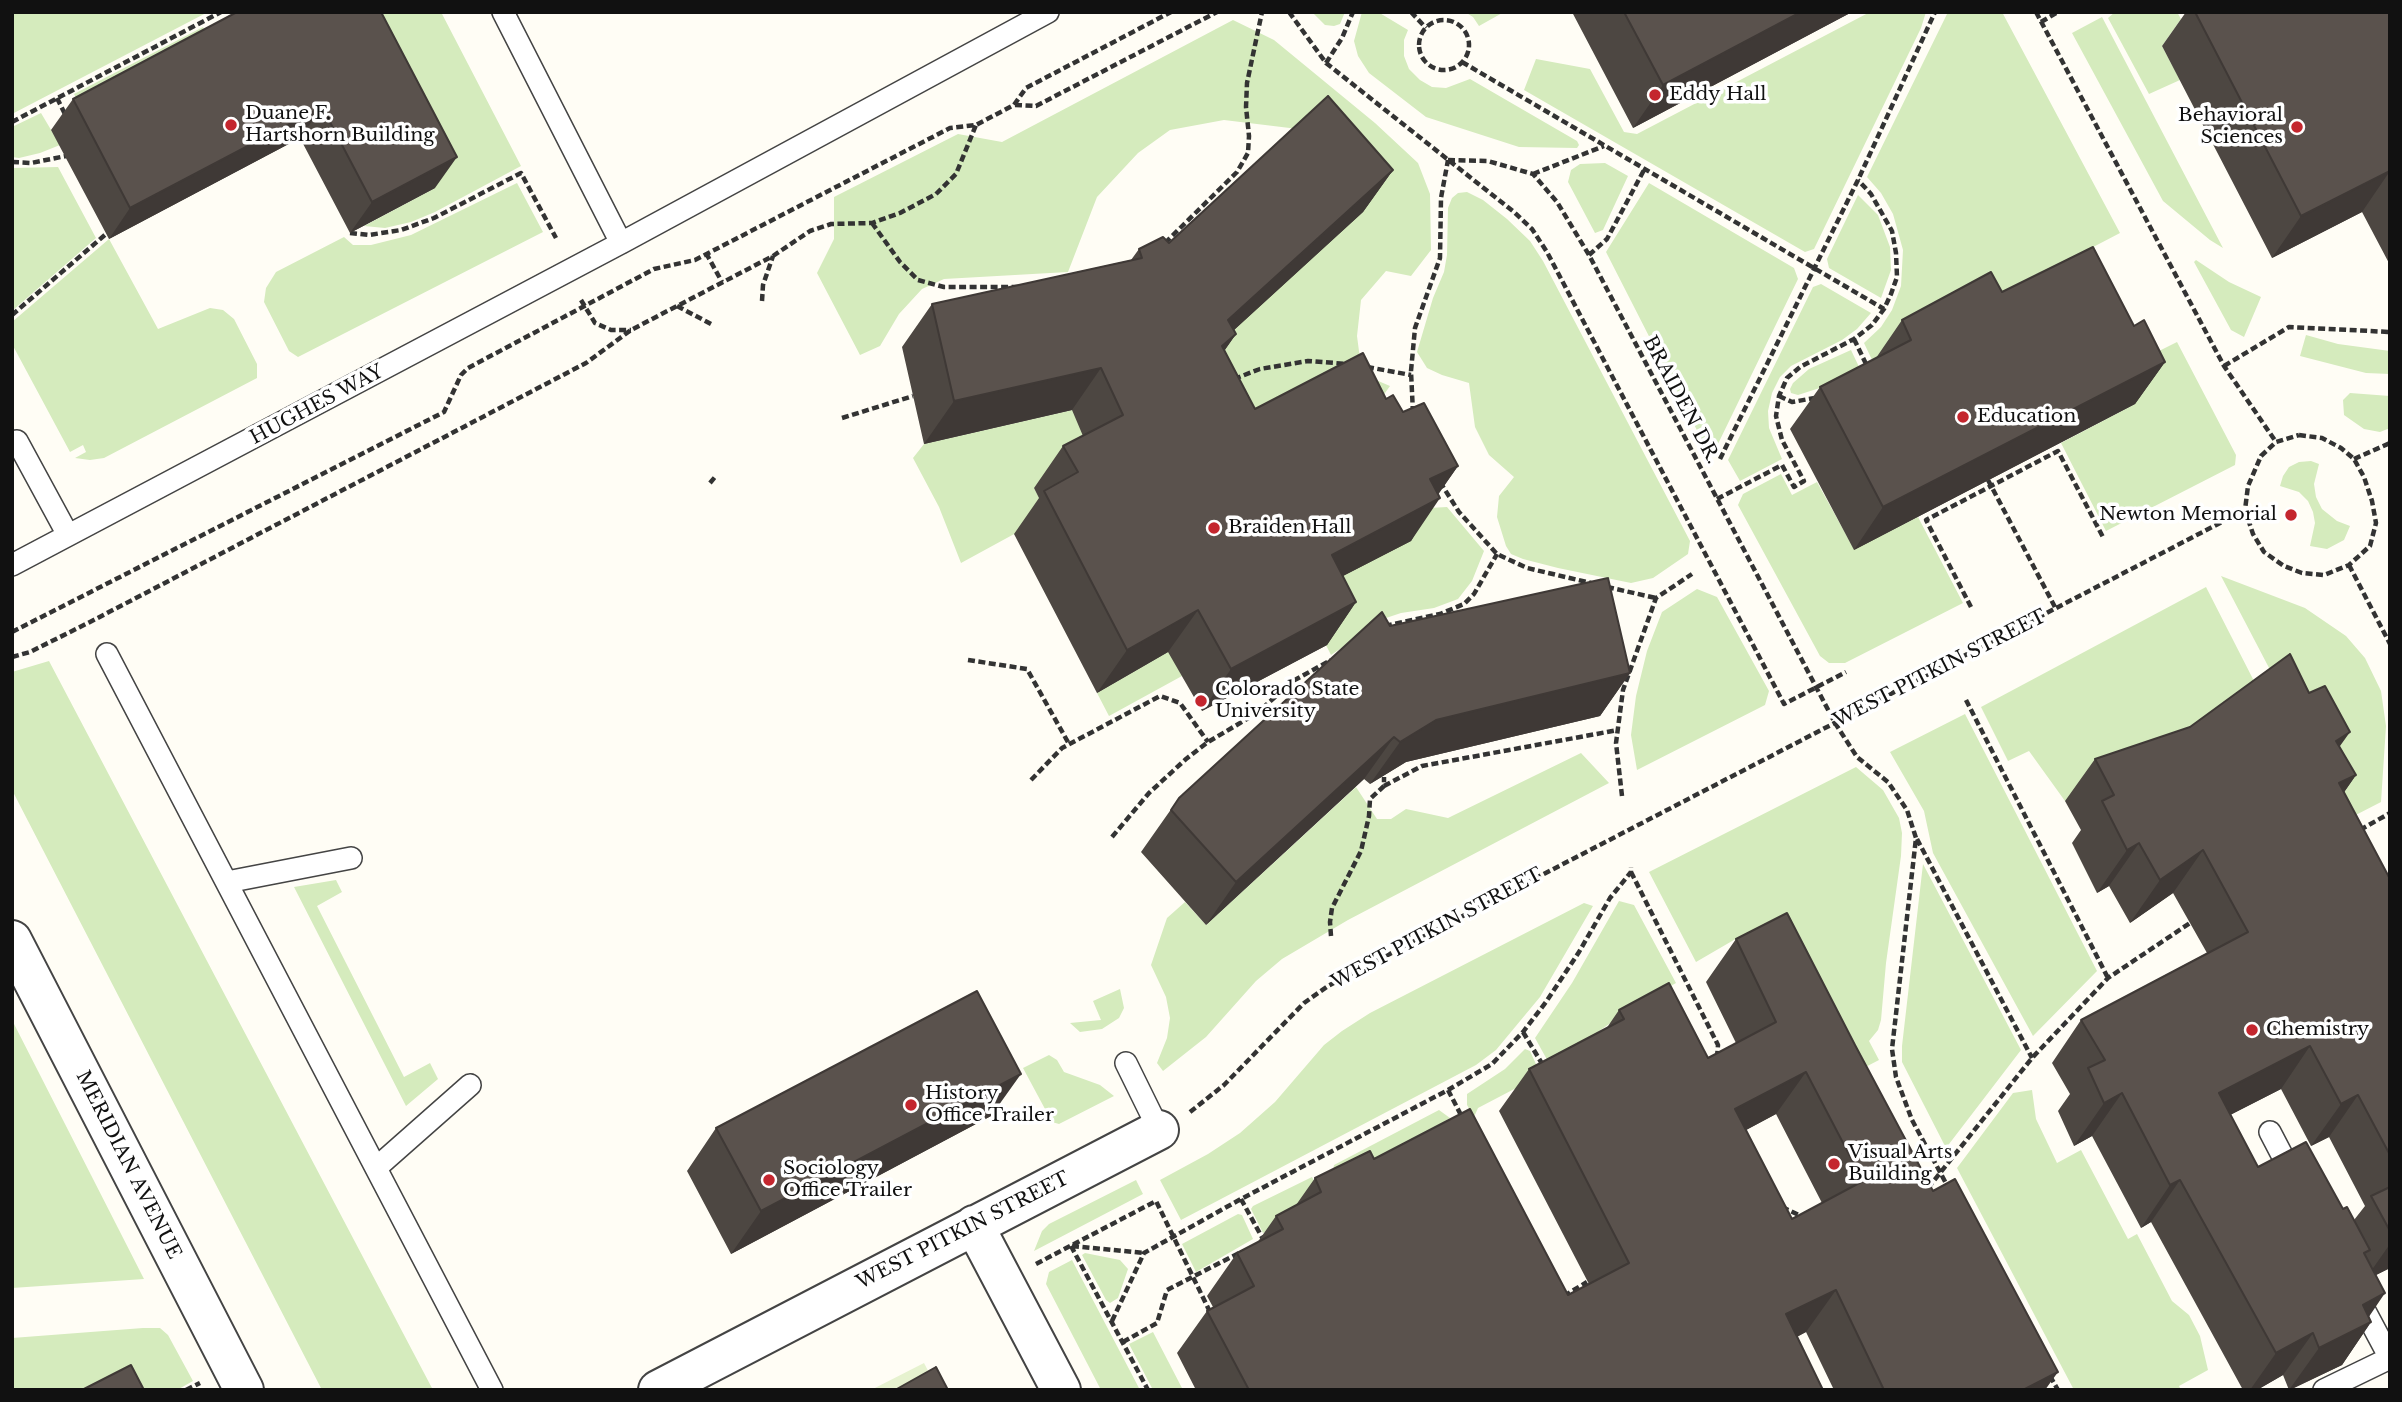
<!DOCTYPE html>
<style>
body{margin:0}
#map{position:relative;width:2402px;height:1402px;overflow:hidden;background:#fffdf5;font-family:"Libre Baskerville",serif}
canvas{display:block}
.frame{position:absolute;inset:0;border:14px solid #111;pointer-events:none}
</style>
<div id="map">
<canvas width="2402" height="1402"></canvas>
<div class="frame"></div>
</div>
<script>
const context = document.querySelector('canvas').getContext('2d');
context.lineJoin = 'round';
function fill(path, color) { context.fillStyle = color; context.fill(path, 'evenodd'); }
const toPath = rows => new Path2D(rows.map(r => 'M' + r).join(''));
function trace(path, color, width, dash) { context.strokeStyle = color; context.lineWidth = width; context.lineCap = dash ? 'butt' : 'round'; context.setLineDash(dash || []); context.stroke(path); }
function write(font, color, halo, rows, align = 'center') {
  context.font = font + ' "Libre Baskerville",serif'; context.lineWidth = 7; context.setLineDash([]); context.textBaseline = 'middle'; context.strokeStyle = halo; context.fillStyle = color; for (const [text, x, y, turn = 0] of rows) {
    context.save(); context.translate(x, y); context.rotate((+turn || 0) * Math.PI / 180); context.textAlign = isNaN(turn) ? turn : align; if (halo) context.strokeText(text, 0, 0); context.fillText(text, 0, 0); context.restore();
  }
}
const green = toPath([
 [12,12,208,12,12,114],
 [343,12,441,12,521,166,435,212,411,222,385,228,364,226,435,188],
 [1312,12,1345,12,1340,24,1334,26,1325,25],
 [1362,12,1378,12,1408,30,1404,40,1404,56,1409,69,1420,80,1432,87,1446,88,1470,79,1577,141,1579,145,1577,148,1519,147,1426,117,1369,73,1358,56,1354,41],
 [1465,12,1504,12,1479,26,1473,17],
 [1870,12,1926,12,1921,28,1814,249,1805,252,1524,90,1536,59,1590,69,1624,132,1637,134],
 [1948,12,2002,12,2120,233,1873,362,1864,343,1881,327,1892,310,1901,286,1903,250,1893,214,1881,193,1867,177],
 [2115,12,2177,12,2181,19,2162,46,2180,80,2149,94,2108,18],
 [2102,17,2223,248,2210,240,2163,201,2072,33],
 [1233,20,1274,40,1375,123,1418,163,1430,194,1431,250,1411,276,1386,271,1361,300,1357,336,1362,374,1390,386,1368,417,1225,452,1198,400,1298,129,1224,120,1170,130,1138,153,1097,197,1068,272,944,279,922,289,899,314,880,346,860,355,817,273,834,239,834,197,958,134,1002,142],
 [203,27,212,45,84,113,74,94],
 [41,113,60,145,40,153,19,158,12,157,12,127],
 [1605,163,1628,176,1603,230,1595,233,1568,182,1571,170,1580,164],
 [58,167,96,238,12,311,12,168],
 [517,183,543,232,298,357,289,351,264,302,266,288,276,272,344,237,353,245,371,245,411,235],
 [1649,183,1794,268,1798,279,1716,448,1705,446,1606,252],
 [1467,192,1483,200,1507,219,1530,241,1543,261,1690,541,1688,554,1653,578,1631,583,1558,568,1523,559,1511,554,1506,546,1497,517,1499,496,1514,477,1489,455,1475,427,1469,383,1442,375,1427,368,1417,352,1433,298,1444,272,1447,255,1448,208,1452,198,1458,193],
 [1858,195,1878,215,1890,247,1891,270,1881,298,1829,268,1827,259],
 [109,239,158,329,210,308,223,310,234,319,257,364,257,378,104,458,90,460,75,458,86,452,83,445,70,452,12,344,12,322],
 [2196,260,2229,282,2261,297,2244,337,2231,330,2194,262],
 [1821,284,1871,313,1857,329,1842,340,1791,366,1780,377,1772,393,1768,411,1769,428,1782,459,1740,481,1728,460,1813,287],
 [2306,335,2338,344,2390,351,2390,374,2366,373,2300,356],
 [2177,342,2236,455,2235,465,2106,531,2061,443,2135,404,2119,371],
 [1851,350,1860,369,1832,384,1798,395,1791,393,1790,389,1793,383,1809,369],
 [2350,393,2390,396,2390,428,2380,432,2364,429,2344,415,2343,400],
 [1133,396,1093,457,1034,488,1049,515,961,563,939,507,913,458,924,444],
 [2311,461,2319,464,2314,484,2316,497,2322,509,2337,521,2350,526,2344,540,2327,549,2310,546,2315,523,2313,512,2308,501,2299,492,2280,486,2283,476,2289,467,2299,462],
 [1781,474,1792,495,1817,482,1854,549,1918,517,1963,603,1845,663,1829,663,1820,656,1738,505,1743,494],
 [1447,507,1484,551,1472,581,1458,599,1434,608,1401,613,1386,618,1331,655,1305,603,1429,508],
 [2221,576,2305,608,2346,636,2365,658,2381,691,2386,726,2381,802,2348,819],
 [2206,587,2255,683,2161,769,2065,801,2029,751,2008,761,1981,707],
 [1697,589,1717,597,1769,691,1765,705,1637,770,1631,735,1636,696,1647,651,1662,612],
 [1169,651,1182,676,1109,716,1097,693],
 [49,661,433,1390,322,1390,12,790,12,672],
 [1965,714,2097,971,2033,1036,1933,853,1924,811,1890,752],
 [1581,753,1609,783,1348,920,1282,959,1256,981,1206,1037,1163,1071,1157,1063,1167,1038,1170,1018,1166,997,1151,965,1167,918,1185,902,1206,925,1356,787,1377,819,1391,819,1406,809,1448,818],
 [1856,767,1883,790,1899,818,1902,833,1901,856,1886,963,1881,1020,1878,1030,1869,1041,1879,1060,1825,1088,1748,934,1739,937,1696,962,1649,872],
 [1923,864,2021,1050,1946,1148,1902,1062,1902,1046],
 [336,880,342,892,317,906,404,1077,430,1063,438,1079,406,1106,294,887],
 [1619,901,1634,905,1676,983,1638,1004,1550,1065,1535,1038,1572,983],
 [1584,903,1593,906,1540,997,1496,1050,1476,1065,1181,1220,1160,1180,1208,1154,1240,1133,1275,1102,1324,1045,1342,1031,1370,1013],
 [1120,989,1124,1008,1119,1018,1102,1029,1080,1032,1070,1023,1101,1020,1093,1001],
 [12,1020,144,1279,12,1288],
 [1525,1049,1530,1051,1541,1075,1478,1108,1474,1117,1467,1105,1467,1094,1505,1069],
 [1049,1055,1057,1060,1064,1072,1100,1085,1114,1096,1059,1124,1052,1122,1023,1068],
 [2032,1090,2036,1119,2057,1163,2081,1150,2128,1239,2137,1234,2172,1301,2189,1315,2200,1336,2208,1370,2179,1386,2181,1390,2074,1390,1957,1168,2013,1093],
 [1439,1110,1450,1118,1445,1121,1448,1127,1458,1131,1332,1177,1334,1165],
 [1312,1177,1324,1200,1263,1233,1251,1209,1253,1206],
 [1136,1180,1143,1194,1034,1251,1042,1231,1049,1224],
 [1238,1214,1242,1215,1253,1239,1196,1272,1182,1244],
 [1085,1253,1120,1260,1128,1269,1118,1298,1110,1303,1106,1300,1082,1255],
 [1072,1260,1140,1390,1101,1390,1046,1284,1049,1272],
 [143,1328,160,1328,168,1335,193,1381,177,1390,12,1390,12,1338],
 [1153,1332,1183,1390,1153,1390,1129,1344]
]);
const pitch = toPath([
 [924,1363,938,1390,871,1390]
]);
const path = toPath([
 [1289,12,1326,63,1514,212,1532,229,1547,252,1784,704,1846,672],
 [1411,12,1426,28],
 [2036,12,2224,366,2276,442],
 '1419 45a25 25 0 1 1 50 0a25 25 0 1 1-50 0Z',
 [2041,22,2058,12],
 [1462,62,1884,309],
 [1326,63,1342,38,1353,12],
 [57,98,66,116],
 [1015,105,1036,106,1217,12],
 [12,122,221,12],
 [1448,160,1488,161,1533,174,1557,202,1589,255,1835,723,1857,757,1888,782,1907,810,1916,838,1892,1049,1896,1077,1912,1120,1948,1187],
 [12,162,31,163,66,156],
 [1533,174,1604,146],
 [872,223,900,262,918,280,944,287,1018,287],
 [350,233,369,235,401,230,434,218,521,173,556,238],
 [1165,243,1237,172,1248,153,1249,136,1246,107,1247,83,1262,12],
 [706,253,722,282],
 [1589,255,1607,239,1644,170],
 [581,300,595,323,611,330,631,330],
 [762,301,763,285,773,256],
 [677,306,711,324],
 [12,315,106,234],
 [1854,339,1868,368],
 [2224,366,2289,327,2390,332],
 [1367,367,1411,375],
 [1234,379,1260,369,1308,361,1348,364],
 [1779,396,1792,402,1815,398],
 [1413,413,1411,371,1415,328,1440,258,1441,198,1448,160],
 [842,418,913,396],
 [2299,435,2322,438,2341,448,2354,459,2364,477,2372,501,2376,523,2370,546,2349,565,2324,575,2302,573,2284,566,2264,552,2253,534,2245,510,2248,486,2261,456,2276,442,2299,435],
 [1720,459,1858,180,1935,12],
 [2354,459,2390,443],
 [1988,480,2056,609],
 [1440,482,1459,512,1497,554,1527,568,1591,583],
 [710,483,715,477],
 [1717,499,1782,465,1794,487,1804,481,1782,440,1776,416,1779,396,1787,378,1800,367,1854,339,1872,325,1884,309,1891,294,1897,277,1896,253,1892,231,1871,194,1858,180],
 [2349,565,2390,644],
 [1607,587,1656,598],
 [1971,607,1926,520,2058,451,2104,539],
 [1385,626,1440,614,1464,604,1474,594,1497,554],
 [12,632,444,412,461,375,468,368,654,269,695,260,950,128,976,125,1014,105,1026,88,1171,12],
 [12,657,30,652,90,622,586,363,631,330,773,256,810,231,831,224,872,223,900,213,936,194,956,174,976,125],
 [968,660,1027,669,1069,744],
 [1966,700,2108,978],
 [1031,780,1062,748,1160,696,1180,703,1208,742],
 [1384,786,1422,766,1618,730],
 [1622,796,1616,743,1623,690,1656,598,1692,574],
 [2360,830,2390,813],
 [1112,837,1149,793,1186,759,1208,742,1257,713,1293,681,1331,660],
 [1917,839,2032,1058],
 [1631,872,1718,1045,1717,1057],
 [1331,936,1330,922,1332,908,1361,851,1369,816,1370,799,1384,786,1384,777],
 [1523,1032,1544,1067],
 [1448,1090,1462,1117],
 [1190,1112,1224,1085,1304,1003,1328,986,2245,510],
 [1928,1188,2032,1058,2108,978,2190,923],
 [1241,1199,1264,1241],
 [1782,1207,1803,1217],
 [1071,1246,1148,1390],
 [1072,1246,1144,1253],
 [1036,1264,1156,1201,1211,1314],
 [1564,1296,1587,1282],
 [1112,1321,1144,1253,1241,1199,1448,1090,1492,1064,1523,1032,1546,1002,1579,952,1610,898,1631,872,1631,867],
 [1123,1342,1157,1323,1167,1290,1241,1252],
 [2050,1376,2058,1390],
 [186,1390,200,1383]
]);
const service = toPath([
 [503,12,621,243,1048,12],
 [17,441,68,535],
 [12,565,621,243],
 [107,654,492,1390],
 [227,882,351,858],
 [1126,1063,1159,1130],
 [2270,1132,2295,1180],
 [376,1168,470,1085],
 [2358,1298,2390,1358],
 [2324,1390,2390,1358]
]);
const minor = toPath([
 [12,940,244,1390],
 [974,1225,1061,1390],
 [658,1390,1159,1130]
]);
const wall = toPath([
 [237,12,435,188,350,233,300,138,109,239,51,130,73,99],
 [1572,12,1852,12,1633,128],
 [2186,12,2390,12,2390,265,2362,212,2272,258,2162,46],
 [1393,170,1363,212,1234,330,1236,334,1224,351,1255,409,1386,399,1403,412,1458,466,1438,494,1411,541,1343,576,1356,602,1327,645,1202,711,1168,652,1097,693,1014,534,1039,498,1034,488,1063,446,1083,436,1072,410,924,444,902,347,932,304,1131,260,1139,249,1169,243],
 [2002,292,2165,362,2135,404,1854,550,1790,429,1820,387,1876,358,1902,320],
 [1390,626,1630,673,1600,716,1406,762,1370,784,1364,779,1206,925,1141,852,1179,798],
 [2309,693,2356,775,2344,792,2390,879,2390,1268,2376,1275,2369,1317,2371,1322,2342,1365,2290,1390,2289,1390,2283,1375,2257,1390,2243,1390,2151,1222,2141,1228,2092,1136,2074,1146,2058,1111,2070,1094,2052,1063,2081,1020,2207,953,2173,893,2130,923,2109,886,2097,893,2072,843,2081,830,2065,801,2095,759],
 [2281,1089,2311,1146,2329,1137,2365,1206,2354,1220,2343,1209,2258,1167,2230,1115],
 [1736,939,1855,1045,1933,1191,2045,1390,1834,1390,1806,1332,1797,1337,1823,1390,1196,1390,1177,1353,1207,1311,1213,1307,1207,1296,1237,1253,1257,1243,1276,1216,1296,1205,1315,1178,1374,1159,1568,1295,1589,1284,1499,1111,1529,1069,1606,1029,1619,1010,1708,1058,1736,1043,1706,982],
 [1776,1114,1822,1203,1792,1219,1746,1130],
 [991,1116,731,1254,687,1171,716,1128]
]);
const shadedWall = toPath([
 [1801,12,1852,12,1633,128,1663,85],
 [322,107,300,138,109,239,130,208],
 [457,157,435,188,350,233,372,202],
 [1393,170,1363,212,1199,362,1228,320],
 [2390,171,2362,212,2272,258,2301,216],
 [1236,334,1206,377,1222,346],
 [2165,362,2135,404,1854,550,1883,507],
 [1101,368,1072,410,924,444,954,401],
 [1458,466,1433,502,1440,498,1411,541,1302,597,1332,555,1430,479],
 [1356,602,1327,645,1202,711,1231,669],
 [1198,610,1168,652,1097,693,1127,650],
 [1630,673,1600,716,1406,762,1370,784,1400,742,1436,720],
 [2350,732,2320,774,2336,741],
 [1394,737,1364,779,1206,925,1236,882],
 [2356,775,2327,817,2339,783],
 [2139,843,2109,886,2097,893,2127,850],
 [2203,850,2173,893,2130,923,2160,880],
 [2310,1046,2281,1089,2189,1136,2219,1093],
 [1806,1072,1776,1114,1705,1152,1735,1109],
 [1021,1074,991,1116,731,1254,761,1211],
 [2122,1093,2092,1136,2074,1146,2104,1103],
 [2358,1095,2329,1137,2311,1146,2341,1104],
 [2180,1180,2151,1222,2141,1228,2170,1185],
 [2390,1244,2390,1268,2364,1281],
 [1836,1290,1806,1332,1757,1356,1786,1314],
 [2385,1293,2362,1327,2371,1322,2342,1365,2289,1390,2319,1348,2363,1305],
 [2313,1333,2283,1375,2257,1390,2250,1390,2276,1353],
 [2058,1372,2045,1390,2023,1390]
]);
const building = toPath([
 [237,12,381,12,457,157,372,202,322,107,130,208,73,99,237,12],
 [1624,12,1801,12,1663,85,1624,12],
 [2195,12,2390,12,2390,171,2301,216,2195,12],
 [1328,96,1393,170,1228,320,1236,334,1222,346,1255,409,1363,353,1386,399,1393,395,1403,412,1424,403,1458,466,1430,479,1440,498,1332,555,1356,602,1231,669,1198,610,1127,650,1044,491,1078,472,1063,446,1123,415,1101,368,954,401,932,304,1142,258,1139,249,1163,237,1169,243,1328,96],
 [2093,247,2134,326,2144,320,2165,362,1883,507,1820,387,1911,340,1902,320,1991,272,2002,292,2093,247],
 [1608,578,1630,673,1436,720,1400,742,1394,737,1236,882,1171,810,1179,798,1382,612,1390,626,1608,578],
 [2290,654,2309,693,2325,686,2350,732,2336,741,2356,775,2339,783,2390,879,2390,1155,2358,1095,2341,1104,2310,1046,2219,1093,2258,1167,2306,1142,2343,1209,2347,1207,2370,1250,2364,1253,2385,1293,2363,1305,2371,1322,2319,1348,2313,1333,2276,1353,2180,1180,2170,1185,2122,1093,2104,1103,2088,1068,2105,1060,2081,1020,2248,932,2203,850,2160,880,2139,843,2127,850,2102,801,2114,795,2095,759,2190,727,2290,654],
 [1787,913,1855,1045,1933,1191,1955,1179,2058,1372,2023,1390,1884,1390,1836,1290,1786,1314,1823,1390,1249,1390,1207,1311,1254,1286,1237,1253,1283,1229,1276,1216,1321,1192,1315,1178,1370,1151,1374,1159,1470,1109,1568,1295,1629,1263,1529,1069,1624,1019,1619,1010,1669,983,1708,1058,1776,1022,1736,939,1787,913],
 [1806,1072,1863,1181,1792,1219,1735,1109,1806,1072],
 [977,991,1021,1074,761,1211,716,1128,977,991],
 [2390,1187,2390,1231,2371,1196,2390,1187],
 [131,1365,144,1390,82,1390,131,1365],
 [936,1367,948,1390,895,1390,936,1367]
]);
const markers = [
 [1655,95,7,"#c4262e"],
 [231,125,7,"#c4262e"],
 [2297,127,7,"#c4262e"],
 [1963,417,7,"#c4262e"],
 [2291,515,7,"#c4262e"],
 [1214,528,7,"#c4262e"],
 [1201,701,7,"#c4262e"],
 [2252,1030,7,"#c4262e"],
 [911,1105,7,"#c4262e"],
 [1834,1164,7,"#c4262e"],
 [769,1180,7,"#c4262e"]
];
const poiNames = [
 ["Eddy Hall",1669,95],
 ["Duane F.",245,114],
 ["Hartshorn Building",245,136],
 ["Behavioral",2283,116,"right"],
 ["Sciences",2283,138,"right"],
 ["Education",1977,417],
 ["Newton Memorial",2277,515,"right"],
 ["Braiden Hall",1228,528],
 ["Colorado State",1215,690],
 ["University",1215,712],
 ["Chemistry",2266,1030],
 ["History",925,1094],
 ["Office Trailer",925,1116],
 ["Visual Arts",1848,1153],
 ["Building",1848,1175],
 ["Sociology",783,1169],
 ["Office Trailer",783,1191]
];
const streetNames = [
 ["BRAIDEN DR.",1681,400,62],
 ["HUGHES WAY",317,405,-28],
 ["WEST PITKIN STREET",1940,669,-27],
 ["WEST PITKIN STREET",1437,929,-28],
 ["MERIDIAN AVENUE",128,1165,63],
 ["WEST PITKIN STREET",963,1231,-27]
];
fill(green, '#d5ebbd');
fill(pitch, '#e6f2cf');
trace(service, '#444', 24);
trace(minor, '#444', 42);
trace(path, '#333', 4.5, [7, 3.5]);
trace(service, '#fff', 21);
trace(minor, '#fff', 38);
fill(wall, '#4d4742');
fill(shadedWall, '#3f3936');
fill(building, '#5a524d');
trace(building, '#3f3936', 2);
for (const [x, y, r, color] of markers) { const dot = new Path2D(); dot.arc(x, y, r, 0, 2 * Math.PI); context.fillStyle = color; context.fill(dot); trace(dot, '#fff', 2.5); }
write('19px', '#111', '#fff', poiNames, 'left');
write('19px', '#111', '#fff', streetNames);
</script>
